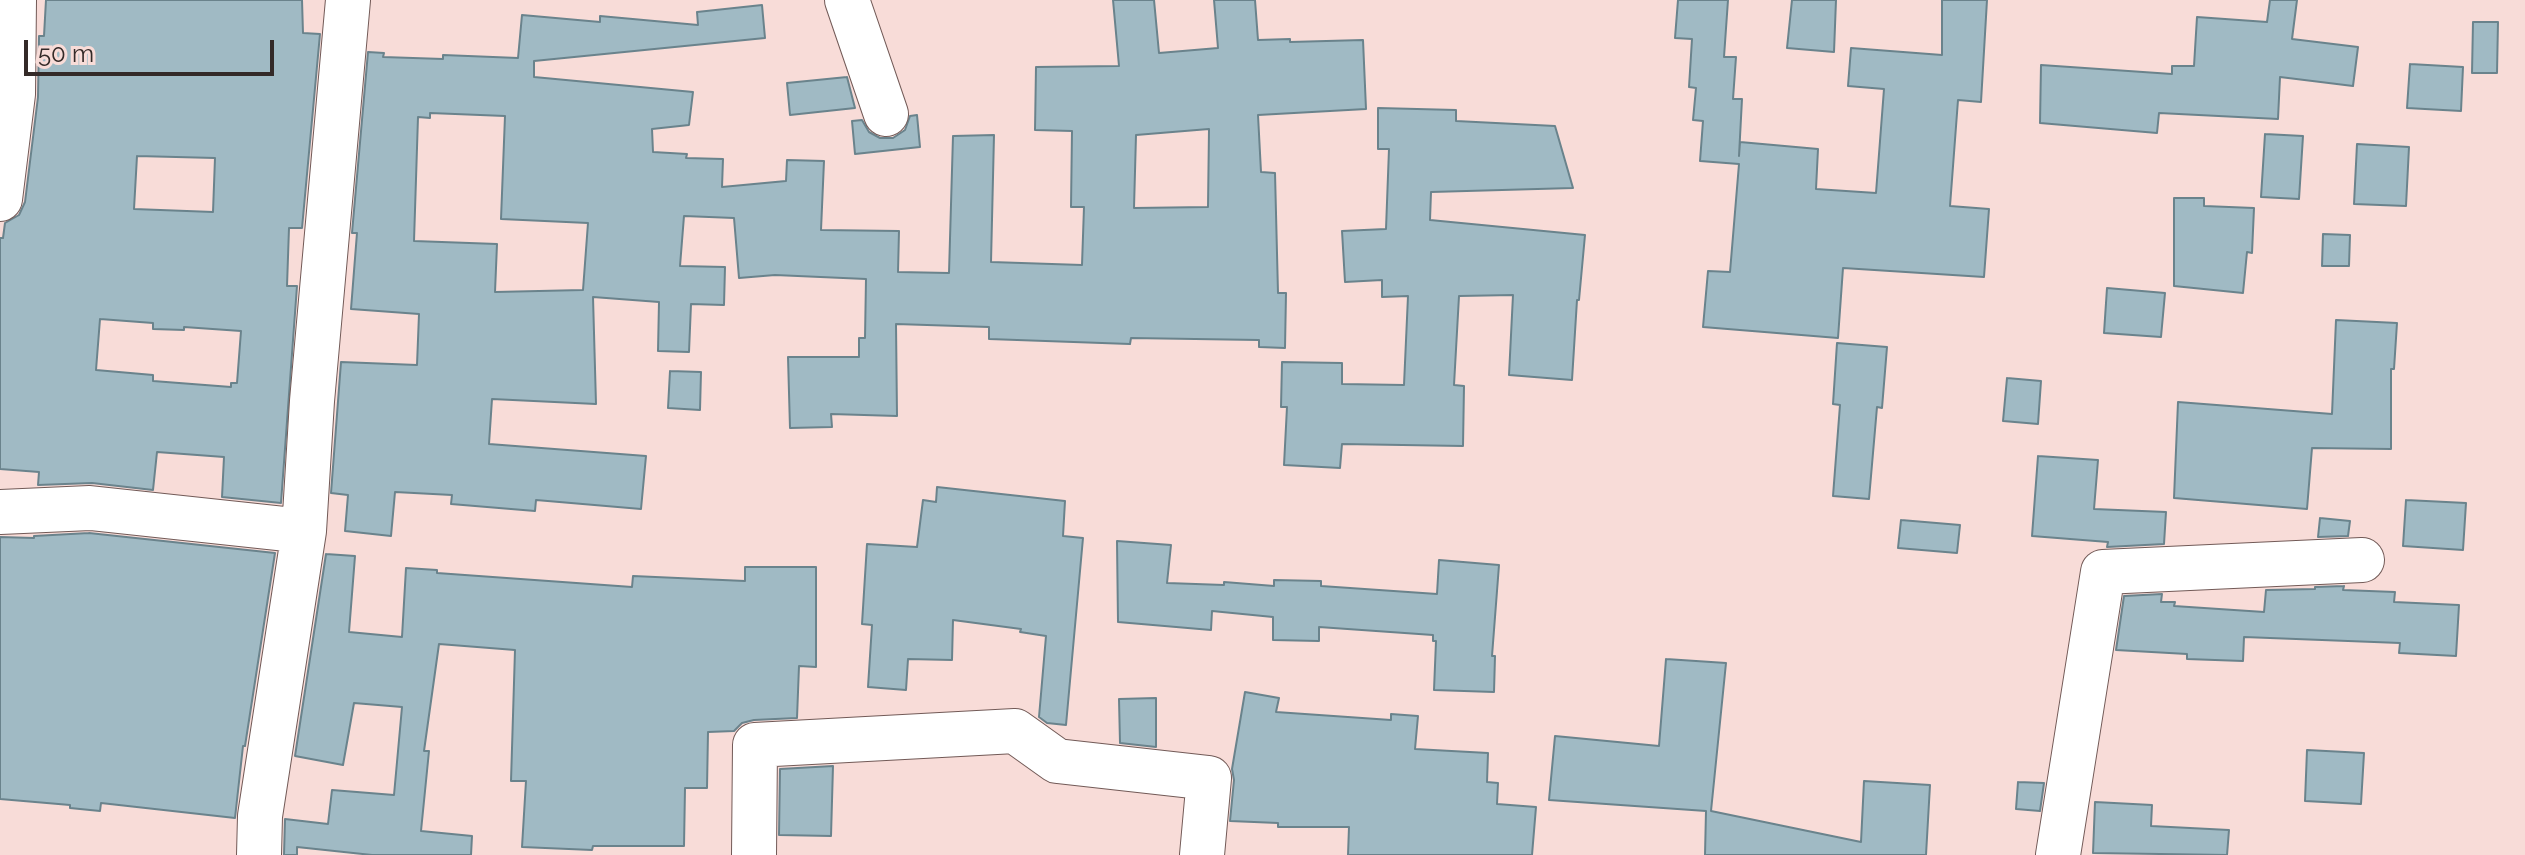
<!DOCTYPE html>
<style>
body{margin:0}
#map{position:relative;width:2525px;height:855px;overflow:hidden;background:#f8dcd8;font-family:Raleway,sans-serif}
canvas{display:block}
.scale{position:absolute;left:24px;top:40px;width:250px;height:36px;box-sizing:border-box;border:4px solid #342a28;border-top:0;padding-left:10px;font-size:24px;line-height:28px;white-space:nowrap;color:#342a28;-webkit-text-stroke:6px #f8dcd8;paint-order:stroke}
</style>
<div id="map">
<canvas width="2525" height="855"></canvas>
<div class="scale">50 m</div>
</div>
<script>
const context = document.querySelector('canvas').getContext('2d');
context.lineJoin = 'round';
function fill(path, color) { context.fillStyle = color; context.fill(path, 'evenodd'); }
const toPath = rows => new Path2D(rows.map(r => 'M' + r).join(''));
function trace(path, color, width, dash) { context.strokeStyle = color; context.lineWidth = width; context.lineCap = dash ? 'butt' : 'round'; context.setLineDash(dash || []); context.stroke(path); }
const building = toPath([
 [46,0,302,0,303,33,320,34,302,228,289,228,287,286,297,286,281,503,222,497,224,457,157,452,153,490,92,483,38,485,39,472,0,469,0,238,3,238,5,223,19,215,25,202,38,97,39,36,44,36,46,0],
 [137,156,215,158,213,212,134,209,137,156],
 [100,319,153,323,153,329,184,330,184,327,241,331,237,383,231,383,231,387,153,381,153,375,96,370,100,319],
 [1113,0,1154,0,1159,53,1218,48,1214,0,1255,0,1258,40,1290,39,1290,42,1363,40,1366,109,1258,115,1261,172,1275,173,1278,293,1286,293,1285,348,1259,347,1259,340,1131,338,1130,344,989,339,989,327,896,324,897,416,831,414,832,427,790,428,788,357,859,357,859,338,865,338,866,279,775,275,739,278,734,218,684,216,680,266,725,267,724,305,691,304,689,352,658,351,659,302,593,297,596,404,492,399,489,444,646,456,641,509,536,500,535,511,451,504,452,495,395,492,391,536,345,531,348,495,331,493,341,362,417,365,419,314,351,309,357,233,352,233,368,52,384,53,383,57,443,59,443,55,518,58,522,15,600,22,600,16,698,25,697,12,762,5,765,38,534,61,534,77,693,92,689,125,652,129,653,152,687,154,686,158,723,159,722,187,786,181,787,160,824,161,821,230,899,231,898,272,949,273,953,136,994,135,991,262,1082,265,1084,207,1071,207,1072,131,1035,130,1036,67,1119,66,1113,0],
 [430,113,505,116,501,219,588,223,583,290,495,292,497,244,414,241,418,117,430,118,430,113],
 [1209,129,1208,207,1134,208,1136,135,1209,129],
 [1678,0,1728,0,1724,57,1736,57,1733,99,1742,99,1739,156,1740,142,1818,149,1816,189,1876,193,1884,89,1848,86,1851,48,1942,55,1942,0,1987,0,1981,102,1958,100,1950,206,1989,209,1984,277,1843,268,1838,338,1703,327,1708,271,1730,272,1739,164,1700,161,1703,121,1693,120,1696,88,1689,87,1692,39,1675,38,1678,0],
 [1792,0,1836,0,1834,52,1787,48,1792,0],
 [2270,0,2297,0,2292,39,2358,47,2353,86,2280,77,2278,119,2159,113,2157,133,2040,123,2041,65,2172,74,2172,66,2194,66,2197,17,2267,22,2270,0],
 [2473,22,2498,22,2497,73,2472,73,2473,22],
 [2410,64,2463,67,2461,111,2407,108,2410,64],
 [847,77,855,108,790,115,787,83,847,77],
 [1378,108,1456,110,1456,121,1555,126,1573,188,1431,192,1430,220,1585,235,1579,300,1577,300,1572,380,1509,375,1513,295,1459,296,1454,385,1464,386,1463,446,1342,444,1340,468,1284,465,1287,407,1281,407,1282,362,1342,363,1342,384,1404,385,1408,296,1382,297,1382,280,1345,282,1342,231,1386,229,1389,149,1378,149,1378,108],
 [917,115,920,147,855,154,852,121,862,120,869,132,880,138,893,138,905,130,910,116,917,115],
 [2265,134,2303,136,2299,199,2261,197,2265,134],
 [2357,144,2409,147,2406,206,2354,204,2357,144],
 [2174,198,2204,198,2204,206,2254,208,2252,253,2247,252,2243,293,2174,286,2174,198],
 [2323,234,2350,235,2349,266,2322,266,2323,234],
 [2107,288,2165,293,2161,337,2104,333,2107,288],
 [2336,320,2397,323,2394,369,2391,369,2391,449,2312,448,2307,509,2174,498,2178,402,2332,414,2336,320],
 [1837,343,1887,347,1882,408,1877,407,1869,499,1833,496,1840,405,1833,404,1837,343],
 [670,371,701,372,700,410,668,408,670,371],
 [2007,378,2041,381,2038,424,2003,421,2007,378],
 [2038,456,2098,460,2094,509,2166,512,2164,544,2107,547,2108,542,2032,536,2038,456],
 [937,487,1065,501,1063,536,1083,538,1066,725,1047,723,1039,717,1046,636,1020,632,1021,629,953,620,952,660,908,659,906,690,868,687,872,625,862,624,867,544,917,547,923,500,936,502,937,487],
 [2406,500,2466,503,2463,550,2403,546,2406,500],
 [2320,518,2350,521,2348,536,2318,537,2320,518],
 [1901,520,1960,525,1957,553,1898,548,1901,520],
 [89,533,275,553,245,746,243,746,235,818,101,803,100,811,70,808,70,805,0,799,0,537,34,538,34,536,89,533],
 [1117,541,1171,545,1167,583,1224,585,1224,582,1274,586,1274,580,1321,581,1321,586,1437,594,1439,560,1499,565,1492,656,1495,656,1494,692,1434,690,1436,641,1433,641,1433,635,1319,627,1319,641,1273,640,1273,617,1212,611,1211,630,1118,622,1117,541],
 [326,554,355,556,349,632,402,637,406,568,437,570,437,573,632,587,633,576,745,581,745,567,816,567,816,667,799,666,797,718,754,720,742,723,734,731,708,732,707,788,685,788,684,846,593,846,592,850,522,847,526,781,511,781,515,650,439,644,424,751,429,751,421,831,472,836,471,855,372,855,297,847,297,855,284,855,285,819,328,824,332,790,394,795,402,707,354,703,343,765,295,756,326,554],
 [2344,586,2343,590,2395,592,2394,602,2459,605,2456,656,2399,653,2400,643,2244,637,2243,661,2187,659,2187,654,2116,650,2124,596,2162,594,2161,602,2175,602,2174,606,2264,612,2266,590,2315,589,2315,587,2344,586],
 [1666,659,1726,663,1711,811,1861,842,1864,781,1930,785,1926,855,1705,855,1706,811,1549,800,1555,736,1659,746,1666,659],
 [1245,692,1279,698,1276,712,1391,720,1391,714,1418,716,1415,749,1488,753,1487,782,1498,783,1497,804,1536,807,1532,855,1348,855,1349,827,1278,827,1278,823,1230,821,1234,780,1232,769,1245,692],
 [1156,698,1156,747,1120,743,1119,699,1156,698],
 [2307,750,2364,753,2361,804,2305,801,2307,750],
 [833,766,831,836,779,835,780,769,833,766],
 [2018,782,2044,783,2040,811,2016,809,2018,782],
 [2095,802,2152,805,2151,826,2229,830,2227,855,2093,853,2095,802]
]);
const minor = toPath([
 [847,0,886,114],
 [0,199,13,94,14,0],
 [0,512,90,508,304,531],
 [259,855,260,816,304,531,312,401,348,0],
 [754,855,755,745,1015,731,1057,761,1209,778,1202,855],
 [2058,855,2103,572,2362,560]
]);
fill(building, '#a0bac4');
trace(building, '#6a838c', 2);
trace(minor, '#725a57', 46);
trace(minor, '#fff', 44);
</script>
